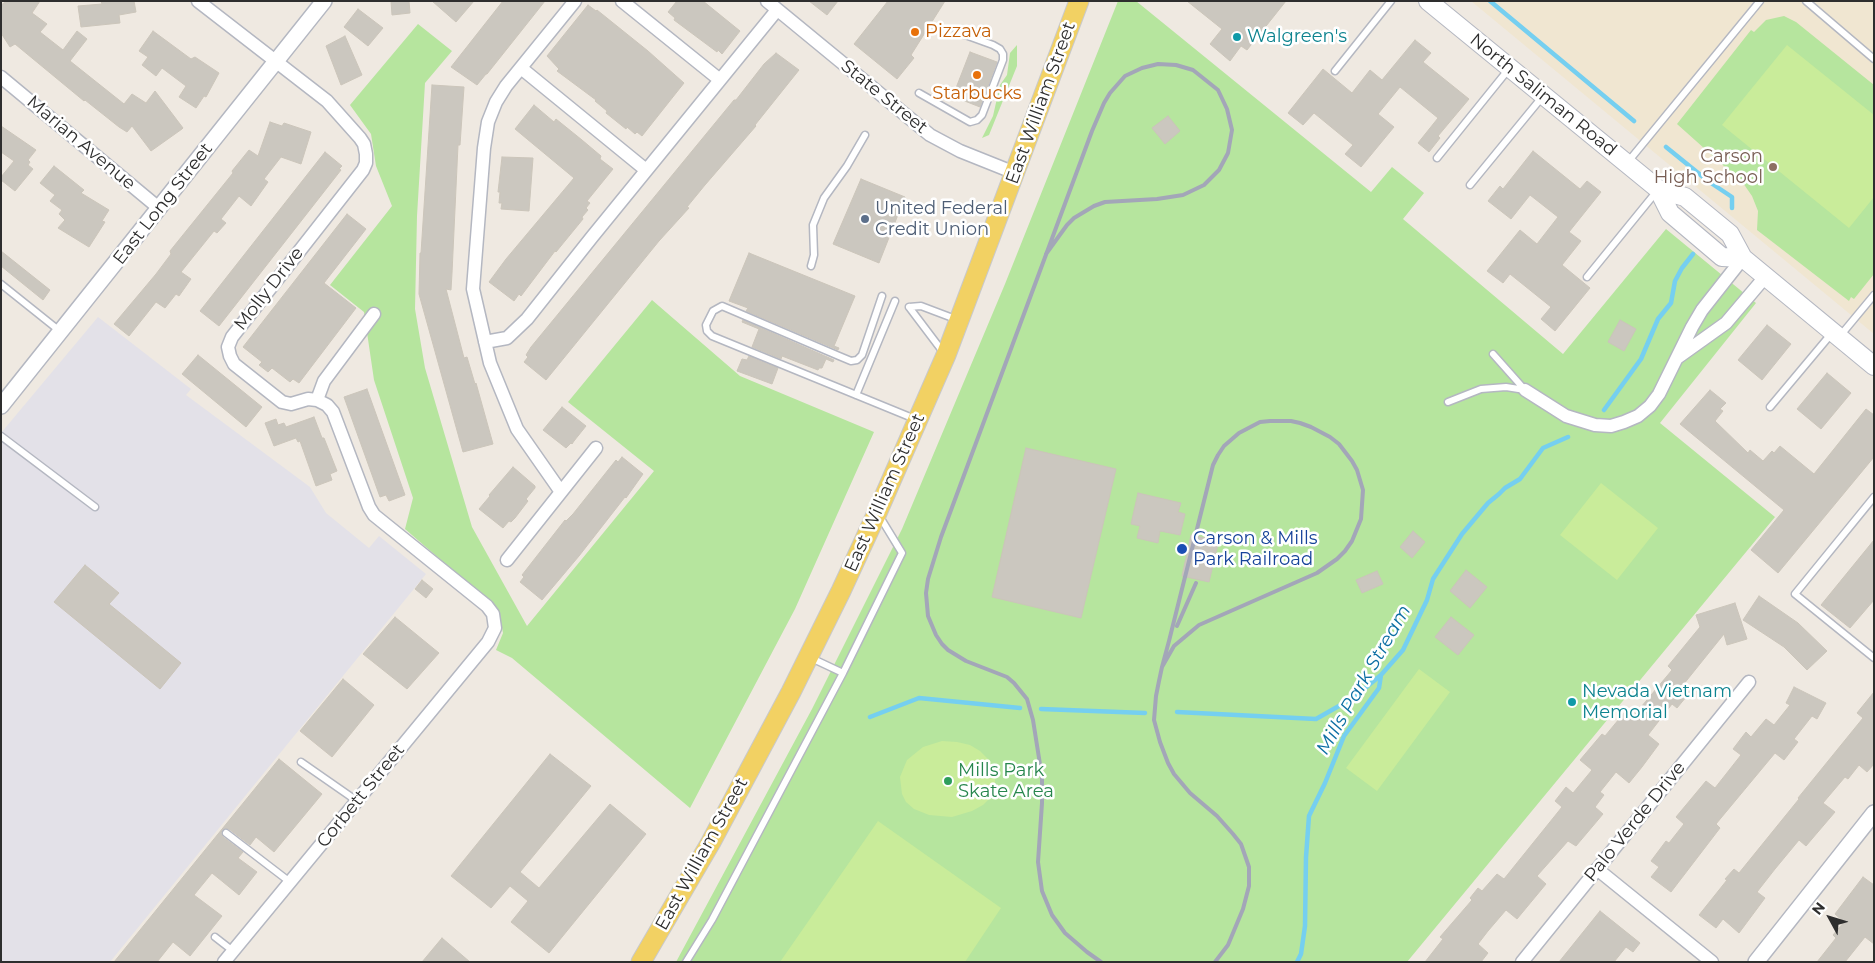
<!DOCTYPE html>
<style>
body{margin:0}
#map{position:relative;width:1875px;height:963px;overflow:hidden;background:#efe9e1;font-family:Montserrat,sans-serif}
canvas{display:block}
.frame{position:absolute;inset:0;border:2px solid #2e2e2e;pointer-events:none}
.north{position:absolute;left:1805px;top:893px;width:50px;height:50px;-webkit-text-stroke:4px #fff;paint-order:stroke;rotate:309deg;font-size:14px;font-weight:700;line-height:20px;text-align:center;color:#2e2e2e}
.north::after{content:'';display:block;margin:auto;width:18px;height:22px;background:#2e2e2e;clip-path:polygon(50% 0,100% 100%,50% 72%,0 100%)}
</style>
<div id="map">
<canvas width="1875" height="963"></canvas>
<div class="frame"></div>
<div class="north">N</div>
</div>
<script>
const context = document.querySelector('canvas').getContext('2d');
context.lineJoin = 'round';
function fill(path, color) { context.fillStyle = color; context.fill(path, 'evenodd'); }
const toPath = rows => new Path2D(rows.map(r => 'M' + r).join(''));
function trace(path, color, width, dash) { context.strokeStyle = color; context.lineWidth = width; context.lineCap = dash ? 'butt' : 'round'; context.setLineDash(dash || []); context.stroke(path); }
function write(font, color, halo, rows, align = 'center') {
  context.font = font + ' Montserrat,sans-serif'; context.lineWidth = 5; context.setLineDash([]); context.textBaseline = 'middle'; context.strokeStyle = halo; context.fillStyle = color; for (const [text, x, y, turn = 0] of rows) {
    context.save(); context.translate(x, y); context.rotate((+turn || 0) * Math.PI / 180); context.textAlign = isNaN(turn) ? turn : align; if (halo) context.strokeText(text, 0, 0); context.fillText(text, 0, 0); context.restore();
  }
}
const industrial = toPath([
 [98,317,191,389,186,395,310,487,326,513,369,548,379,536,426,574,110,962,1,962,1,433]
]);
const education = toPath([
 [1471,1,1874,1,1874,334]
]);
const green = toPath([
 [1118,1,1136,1,1371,192,1392,167,1424,193,1403,219,1563,354,1666,229,1756,303,1660,423,1775,517,1407,962,676,962,812,709,902,529,1005,284],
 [1784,16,1796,22,1874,85,1874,274,1854,299,1851,297,1849,301,1757,230,1758,211,1752,196,1743,183,1677,124,1751,30,1754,32,1766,20],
 [418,24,452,51,425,83,417,216,415,309,425,368,472,527,527,626,654,471,568,402,652,300,740,376,874,432,795,609,690,808,512,658,496,650,503,633,500,617,493,605,405,529,413,498,374,380,364,312,330,285,392,206,376,166,371,134,350,105],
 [1017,45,1017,66,989,135,982,138,993,116,1000,85,1007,75,1010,53]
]);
const pitch = toPath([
 [1787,45,1874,115,1874,197,1849,228,1722,125],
 [1601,483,1658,528,1617,580,1560,535],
 [1419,669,1450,692,1377,791,1346,768],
 [942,741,957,742,970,745,980,751,989,760,995,773,995,785,991,797,983,805,972,811,952,817,929,815,914,809,906,802,902,794,900,777,907,760,923,747],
 [878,821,1001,908,965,962,780,962]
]);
const stream = toPath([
 [1490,1,1634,121],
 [1666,147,1708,181,1732,197,1732,208],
 [1604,410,1641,359,1658,319,1671,303,1675,281,1682,268,1693,254],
 [1041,709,1145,713],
 [1177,712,1316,719,1353,698,1381,675],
 [870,717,919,698,1020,708],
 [1297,962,1301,954,1305,926,1306,857,1309,816,1325,783,1344,736,1379,688,1381,675,1403,650,1427,600,1433,579,1462,534,1488,503,1499,494,1505,488,1520,479,1543,448,1568,437]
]);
const building = toPath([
 [7,1,40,1,32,13,47,24,40,32,63,50,77,31,87,39,70,61,124,104,132,94,146,103,155,91,183,128,182,129,151,151,132,126,127,132,119,127,85,100,84,101,15,44,10,47,1,33,1,5,7,1],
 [101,1,134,1,136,12,119,15,120,23,81,27,78,6,102,4,101,1],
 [391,1,409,1,410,13,392,15,391,1],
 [432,1,474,1,456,22,432,1],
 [503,1,545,1,487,74,486,74,477,85,451,67,503,1],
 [677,1,703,1,740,31,722,54,718,50,717,52,674,20,675,18,668,12,677,1],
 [809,1,838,1,827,15,809,1],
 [888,1,945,1,911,55,914,58,897,79,854,44,888,1],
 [1187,1,1286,1,1247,50,1241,46,1230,61,1210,44,1222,29,1187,1],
 [588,5,596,11,597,10,648,51,684,83,642,136,637,132,635,134,627,127,626,129,606,113,607,111,595,101,596,100,557,71,559,69,547,56,588,5],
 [358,9,383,28,368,46,344,27,358,9],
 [153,31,191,59,195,57,219,73,206,97,204,96,196,108,179,97,186,86,162,68,156,76,142,65,148,57,139,51,153,31],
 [345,36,362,75,341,85,326,46,345,36],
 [1415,40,1431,53,1423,62,1469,99,1438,136,1440,138,1429,152,1418,143,1438,118,1400,87,1378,114,1394,127,1361,167,1345,154,1353,145,1314,113,1303,125,1288,113,1323,69,1352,93,1370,70,1382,80,1415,40],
 [970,52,997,62,980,107,957,98,960,89,956,88,970,52],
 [776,53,799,70,755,125,756,126,705,185,687,207,689,208,659,241,546,380,524,362,528,357,526,355,531,347,734,100,736,100,764,64,776,53],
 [432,85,464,87,460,145,458,145,452,273,451,290,446,289,464,358,467,357,475,384,476,383,493,444,463,452,419,294,420,253,421,253,432,85],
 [534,105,554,122,556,119,582,140,601,156,600,159,613,169,587,201,590,203,586,208,588,210,582,217,583,219,556,252,555,251,521,296,519,294,514,301,489,282,506,259,574,178,515,129,534,105],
 [1168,116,1180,131,1165,144,1152,128,1168,116],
 [270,122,282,126,284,123,311,132,301,164,281,157,264,179,268,182,251,206,239,196,221,219,226,223,217,233,214,231,181,272,191,279,179,296,176,294,165,308,156,302,129,336,114,324,156,274,171,254,170,251,233,173,232,171,249,150,258,156,270,122],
 [1,126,36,150,28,160,30,162,28,165,33,169,15,191,1,180,1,177,14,161,1,152,1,126],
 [1533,151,1580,189,1587,181,1601,192,1569,232,1581,241,1562,265,1590,288,1555,331,1541,319,1551,307,1510,274,1503,283,1487,271,1520,230,1537,244,1558,217,1530,195,1511,219,1488,201,1500,186,1503,189,1533,151],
 [325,152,342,166,339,169,341,170,219,326,200,311,325,152],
 [502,157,533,158,529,211,501,209,502,203,499,203,500,192,498,192,502,157],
 [54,166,84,190,81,193,109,210,102,221,105,222,89,247,58,228,65,220,59,214,62,210,50,201,55,195,40,183,54,166],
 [861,179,905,197,879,263,833,244,861,179],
 [347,214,366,229,324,283,356,308,299,383,293,379,290,382,272,368,268,372,259,365,262,362,243,347,347,214],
 [1,251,50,290,43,300,1,266,1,251],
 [749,253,855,296,834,346,839,348,838,350,746,311,748,308,729,301,749,253],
 [743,320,834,360,833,362,826,359,822,368,819,368,818,370,782,356,781,359,752,347,759,329,742,322,743,320],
 [1620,320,1636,329,1624,351,1608,342,1620,320],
 [1767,325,1791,344,1762,380,1738,360,1767,325],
 [198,355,262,407,246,427,182,374,198,355],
 [749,356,778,368,772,384,737,371,742,359,747,360,749,356],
 [1827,373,1851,393,1821,429,1797,409,1827,373],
 [367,389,405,495,389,501,386,495,380,497,344,397,367,389],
 [1710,390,1726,403,1720,409,1723,411,1715,421,1748,453,1750,450,1763,461,1772,451,1774,453,1780,446,1814,474,1866,409,1874,415,1874,457,1778,573,1751,550,1784,510,1680,424,1710,390],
 [562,407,586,426,574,441,572,444,571,443,566,448,543,430,562,407],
 [314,417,322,438,324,438,337,471,330,474,332,480,316,486,300,441,298,442,296,438,274,446,265,423,276,419,278,425,284,423,286,427,314,417],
 [1026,448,1116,469,1081,618,992,597,1026,448],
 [622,457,643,474,626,498,625,497,579,556,542,600,520,582,524,577,522,575,565,520,566,521,573,514,616,460,618,462,622,457],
 [513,467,535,486,535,488,526,499,528,501,515,518,511,522,509,521,503,528,479,509,490,496,489,495,513,467],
 [1138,493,1181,503,1178,512,1185,514,1180,535,1160,531,1158,543,1137,538,1140,526,1131,524,1138,493],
 [1413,531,1425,542,1412,558,1400,547,1413,531],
 [1206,533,1220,536,1209,582,1182,576,1191,535,1205,538,1206,533],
 [1874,540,1874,600,1850,628,1821,605,1874,540],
 [85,565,119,593,109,604,181,663,160,689,54,602,85,565],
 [1466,570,1487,587,1470,608,1450,591,1466,570],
 [1377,571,1383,584,1362,593,1356,580,1377,571],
 [422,580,433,589,426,598,415,589,422,580],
 [1759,596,1798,623,1827,651,1807,670,1784,647,1743,620,1759,596],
 [1735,603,1747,639,1727,645,1724,634,1683,685,1691,691,1677,708,1672,704,1648,735,1659,744,1642,767,1629,783,1616,772,1600,792,1604,795,1595,807,1603,814,1576,846,1568,841,1537,876,1546,884,1517,919,1506,910,1488,931,1478,944,1488,953,1481,962,1425,962,1443,939,1440,937,1472,900,1470,898,1478,888,1482,891,1497,874,1504,879,1562,807,1555,801,1566,787,1573,793,1592,770,1580,760,1602,734,1605,736,1624,713,1631,719,1672,670,1668,666,1700,627,1696,615,1735,603],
 [395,617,439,653,407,689,363,654,395,617],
 [1451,617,1474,635,1458,655,1435,637,1451,617],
 [343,679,374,705,332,757,300,731,343,679],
 [1794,687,1826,703,1817,719,1812,716,1794,739,1798,742,1784,760,1775,753,1716,824,1720,828,1671,892,1651,877,1659,867,1651,861,1666,841,1669,843,1684,824,1676,817,1706,781,1715,788,1741,755,1733,749,1746,732,1751,737,1766,719,1774,725,1790,705,1786,703,1794,687],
 [1874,692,1874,764,1867,772,1859,765,1848,779,1845,777,1823,803,1835,812,1806,846,1799,840,1775,869,1757,892,1765,898,1739,933,1723,919,1716,928,1699,915,1727,880,1725,879,1734,869,1739,873,1799,799,1798,798,1863,718,1857,713,1874,692],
 [550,754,591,786,520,872,539,888,610,804,646,834,549,953,511,922,528,901,510,886,491,908,451,876,550,754],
 [279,759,322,794,274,852,256,837,250,845,229,829,222,830,221,833,223,837,243,852,238,858,257,872,239,895,212,873,194,895,222,916,190,956,173,942,157,962,114,962,279,759],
 [1863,877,1874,885,1874,944,1865,937,1845,962,1817,962,1836,938,1833,935,1844,922,1835,914,1863,877],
 [1600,911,1640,943,1633,952,1626,947,1614,962,1559,962,1600,911],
 [442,938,470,962,422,962,442,938]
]);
const service = toPath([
 [1806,1,1874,59],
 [1335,71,1391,1],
 [919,93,970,122,977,120,982,115,1003,60,1003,54,1000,49,993,45,957,32],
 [1437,158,1508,70],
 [1627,163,1760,1],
 [1470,185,1543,96],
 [811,266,814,255,813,225,824,198,847,166,865,135],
 [1587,277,1657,191],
 [1,284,61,332],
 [882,296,862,355,857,360,851,361,839,356,722,306,713,311,706,325,707,331,712,336,915,419],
 [909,307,943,352],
 [909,307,921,306,958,320],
 [1840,336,1874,295],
 [1493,354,1525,390],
 [856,395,895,301],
 [1448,402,1481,389,1506,387,1525,390],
 [1770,407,1832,333],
 [1,436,95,507],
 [1874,497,1795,594,1874,658],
 [843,673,902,553,880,517],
 [301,762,357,801],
 [226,833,290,882],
 [215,937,233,951],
 [686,962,712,920,843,673,809,657]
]);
const minor = toPath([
 [198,1,327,101,360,138,364,144,366,154,366,163,363,170,232,337,228,347,230,356,234,364,282,402,291,404,308,399,317,400,327,405,333,412,369,507,374,515,487,606,493,614,495,628,488,642,224,962],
 [622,1,720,80],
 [767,1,930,135,960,151,1015,173],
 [521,68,646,170],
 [1,77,160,209],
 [485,342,507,338,527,319,592,237,777,10],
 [1677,358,1726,323,1765,277],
 [1525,390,1566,416,1595,425,1611,426,1624,422,1638,416,1650,406,1659,394,1692,327,1702,310,1743,258],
 [317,400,324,381,374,314],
 [561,492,517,429,490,363,473,289,484,148,488,122,496,102,506,86,575,1],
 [507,560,596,448],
 [1597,869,1712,962],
 [1522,962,1749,682]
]);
const tertiary = toPath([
 [1,406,324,1],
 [1756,962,1874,813]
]);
const secondary = toPath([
 [1428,1,1658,189,1685,197,1730,234,1743,258,1874,366],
 [1658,189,1670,213,1722,257,1743,258]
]);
const primary = toPath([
 [641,962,711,842,791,692,841,591,877,513,946,355,1079,1]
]);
const rail = toPath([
 [1046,254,1067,225,1074,218,1094,206,1105,202,1157,199,1183,195,1204,185,1219,170,1228,153,1232,130,1227,109,1218,90,1193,70,1176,65,1158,64,1142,68,1125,76,1110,93,1104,103,1092,131,941,537,928,579,926,593,928,616,936,635,942,644,948,650,966,661,1007,677,1014,683,1027,699,1033,720,1042,777,1042,803,1038,862,1042,891,1052,915,1065,933,1087,952,1101,962],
 [1177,626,1196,583],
 [1162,667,1174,646,1199,625,1317,573,1337,559,1345,551,1352,541,1361,519,1363,490,1357,470,1352,461,1339,444,1330,437,1311,427,1300,423,1291,421,1270,421,1260,422,1239,433,1224,446,1218,455,1213,465,1169,641,1162,667,1159,681,1156,696,1154,720,1160,742,1168,763,1174,774,1190,793,1217,816,1233,834,1241,844,1249,867,1249,886,1243,909,1228,945,1215,962]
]);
const markers = [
 [915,32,5,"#e8710a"],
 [1237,37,5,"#0f9aa8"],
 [977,75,5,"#e8710a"],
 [1773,167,5,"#8d6e63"],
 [865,219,5,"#5c6f8a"],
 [1182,549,6,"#1a4fb4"],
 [1572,702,5,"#0f9aa8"],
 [948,781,5,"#2e9e5b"]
];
const foodNames = [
 ["Pizzava",925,32],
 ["Starbucks",977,94,"center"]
];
const cultureNames = [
 ["Walgreen's",1247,37],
 ["Nevada Vietnam",1582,692],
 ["Memorial",1582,713]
];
const streetNames = [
 ["North Saliman Road",1543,95,39],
 ["State Street",884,97,39],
 ["East William Street",1041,103,-70],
 ["Marian Avenue",81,143,40],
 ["East Long Street",163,204,-52],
 ["Molly Drive",269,289,-52],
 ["East William Street",885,493,-66],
 ["Corbett Street",361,796,-51],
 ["Palo Verde Drive",1635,822,-51],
 ["East William Street",702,854,-61]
];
const educationNames = [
 ["Carson",1763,157],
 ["High School",1763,178]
];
const serviceNames = [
 ["United Federal",875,209],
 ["Credit Union",875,230]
];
const transitNames = [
 ["Carson & Mills",1193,539],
 ["Park Railroad",1193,560]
];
const leisureNames = [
 ["Mills Park",958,771],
 ["Skate Area",958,792]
];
const waterNames = [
 ["Mills Park Stream",1364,680,-60]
];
fill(industrial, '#e3e1e8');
fill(education, '#f0e6d1');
fill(green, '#b6e59e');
fill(pitch, '#c9ec9a');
trace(stream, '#75cff0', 4.5);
fill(building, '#cbc7bf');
trace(building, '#cbc5ba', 1);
trace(service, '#b4b7c1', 9);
trace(minor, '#b4b7c1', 15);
trace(tertiary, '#b4b7c1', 18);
trace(secondary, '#b4b7c1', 20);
trace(primary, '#c9c9c9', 21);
trace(service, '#fff', 6);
trace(minor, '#fff', 12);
trace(tertiary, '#fff', 15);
trace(secondary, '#fff', 18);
trace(primary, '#f2d163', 19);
trace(rail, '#a3a6b8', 4);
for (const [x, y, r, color] of markers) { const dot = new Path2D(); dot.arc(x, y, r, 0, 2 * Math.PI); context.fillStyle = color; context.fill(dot); trace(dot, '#fff', 2); }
write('18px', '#c56008', '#fff', foodNames, 'left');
write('18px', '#0d838f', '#fff', cultureNames, 'left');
write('18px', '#2e2e2e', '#fff', streetNames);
write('18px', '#785e54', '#fff', educationNames, 'right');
write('18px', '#4e5e75', '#fff', serviceNames, 'left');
write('18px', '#164399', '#fff', transitNames, 'left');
write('18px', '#27864d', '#fff', leisureNames, 'left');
write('italic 19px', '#0d6fa3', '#fff', waterNames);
</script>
